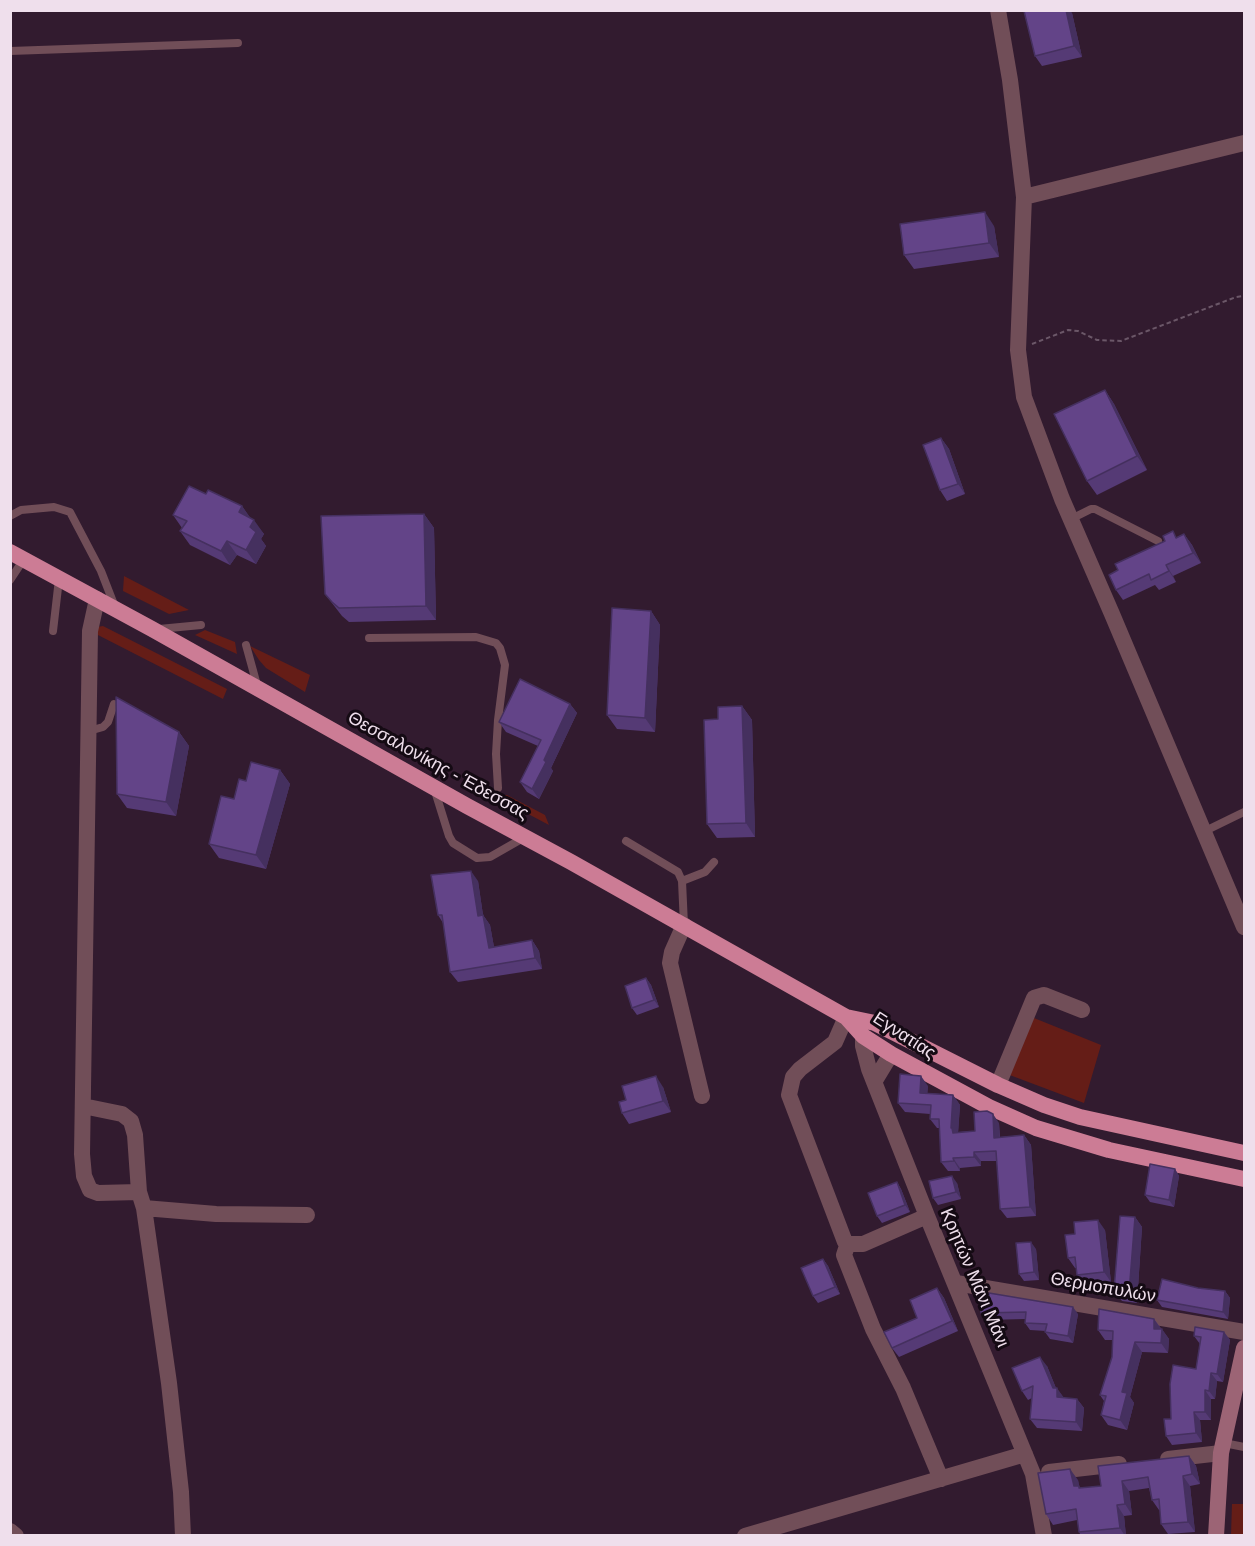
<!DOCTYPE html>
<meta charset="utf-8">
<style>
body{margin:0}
#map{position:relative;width:1255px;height:1546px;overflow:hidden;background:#321b2f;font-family:Helvetica,sans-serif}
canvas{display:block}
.frame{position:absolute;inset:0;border:12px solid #efdfec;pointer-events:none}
</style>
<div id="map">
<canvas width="1255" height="1546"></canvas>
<div class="frame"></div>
</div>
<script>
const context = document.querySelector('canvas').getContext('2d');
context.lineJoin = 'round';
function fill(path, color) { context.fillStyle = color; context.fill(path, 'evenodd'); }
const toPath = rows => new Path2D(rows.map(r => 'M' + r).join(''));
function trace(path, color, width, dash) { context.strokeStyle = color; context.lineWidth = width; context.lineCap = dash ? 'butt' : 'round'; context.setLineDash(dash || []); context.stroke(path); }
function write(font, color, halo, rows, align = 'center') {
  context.font = font + ' Helvetica,sans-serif'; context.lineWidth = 6; context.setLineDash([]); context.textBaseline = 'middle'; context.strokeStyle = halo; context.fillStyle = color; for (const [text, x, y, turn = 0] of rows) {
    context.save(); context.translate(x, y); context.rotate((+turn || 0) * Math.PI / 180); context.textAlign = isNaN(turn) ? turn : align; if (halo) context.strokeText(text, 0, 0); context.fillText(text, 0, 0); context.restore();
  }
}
const green = toPath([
 [124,576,189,610,169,614,123,591],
 [103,626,227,689,223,699,96,634,97,627],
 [205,630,235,642,237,654,195,635],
 [250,646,310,675,305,692,266,668,259,660],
 [507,795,545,815,549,825,496,797],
 [1034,1018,1101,1045,1084,1103,1007,1074],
 [1232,1504,1244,1504,1244,1535,1231,1535]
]);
const path = toPath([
 [1032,344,1068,330,1078,331,1097,340,1121,341,1236,297,1244,296]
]);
const service = toPath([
 [10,51,238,43],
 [10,516,21,510,54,507,70,512,101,571,115,607],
 [1071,519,1091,509,1095,509,1158,541],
 [10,580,24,559],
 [159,629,201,625],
 [53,631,59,579],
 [369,638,476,637,496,643,500,648,505,665,498,720,496,754,498,788],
 [246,645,257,685],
 [90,728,96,729,103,727,108,722,114,704],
 [434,788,449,836,453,843,477,858,490,857,525,837],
 [1203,832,1244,812],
 [626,841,678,872,682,881,684,925],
 [682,881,705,872,714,862],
 [1224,1443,1244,1447]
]);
const minor = toPath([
 [998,10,1010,80,1024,197,1018,350,1024,397,1062,499,1112,614,1244,927],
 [1024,197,1244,143],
 [97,599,90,631,82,1154,84,1176,90,1190,98,1193,139,1192],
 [684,925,672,952,670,963,702,1096],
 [846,1017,835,1042,800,1069,793,1077,789,1095,845,1242,850,1244,863,1244,927,1216],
 [863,1036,863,1046,869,1069,927,1216,1033,1474,1044,1536],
 [874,1082,891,1054],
 [998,1085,1034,998,1044,995,1082,1010],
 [83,1106,122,1114,131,1121,135,1135,139,1192,144,1208,169,1383,181,1492,183,1536],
 [144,1208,216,1214,307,1215],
 [848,1243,844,1255,873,1329,903,1388,941,1479],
 [956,1283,1244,1332],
 [1168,1459,1221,1453],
 [1049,1472,1119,1464],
 [10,1531,16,1536],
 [745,1536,1025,1454]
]);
const secondary = toPath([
 [1216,1536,1221,1453,1244,1348]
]);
const trunk = toPath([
 [10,552,152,629,467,806,571,862,846,1017,875,1023,998,1085,1044,1105,1080,1117,1244,1153],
 [846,1017,863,1036,891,1054,989,1107,1036,1128,1109,1150,1244,1179]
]);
const wall = toPath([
 [1072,13,1082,57,1042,66,1035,56],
 [994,226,999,257,914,269,904,255],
 [1105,390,1114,404,1147,470,1097,495,1087,481],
 [941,438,949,449,965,494,947,501,940,490],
 [206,494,242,506,250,518,264,534,261,539,266,546,256,564,237,555,230,565,190,545,180,531,182,528,173,515],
 [424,514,434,528,436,620,349,622,342,616,325,594],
 [1184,534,1192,545,1201,563,1173,576,1176,582,1159,590,1155,585,1123,600,1116,590,1118,570],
 [651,611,660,625,655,732,617,729,607,715],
 [570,704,577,713,551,768,553,771,539,799,527,792,520,782,538,746,506,732,499,722],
 [742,706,752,720,755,837,717,838,707,824,718,719],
 [179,732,189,746,176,816,127,808,117,794],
 [280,770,290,784,266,869,219,858,209,844,234,799,246,781],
 [478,881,483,915,490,925,494,947,532,940,539,951,542,969,458,982,450,972,443,923,438,915],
 [646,978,651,985,659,1007,637,1015,632,1008],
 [928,1086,927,1093,953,1095,960,1105,958,1132,975,1131,999,1123,1000,1137,1024,1135,1031,1145,1036,1216,1007,1218,1000,1209,997,1161,981,1161,981,1166,960,1168,960,1171,948,1171,941,1162,940,1128,937,1128,930,1119,930,1114,905,1112,898,1103],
 [663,1087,671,1112,629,1124,622,1113],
 [1175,1169,1179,1176,1174,1207,1150,1202,1145,1195],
 [897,1182,901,1189,910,1212,882,1223,877,1216],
 [957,1183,961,1199,938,1205,933,1198],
 [1135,1217,1142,1227,1137,1303,1122,1301,1114,1290],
 [1105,1230,1111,1282,1084,1286,1077,1275,1076,1268,1075,1268,1068,1258],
 [1036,1249,1039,1280,1024,1281,1019,1274],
 [823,1259,828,1266,840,1294,818,1303,813,1296],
 [937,1288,944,1298,958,1331,899,1357,892,1348,917,1318],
 [1198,1288,1225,1291,1230,1298,1228,1319,1162,1307,1157,1300],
 [980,1302,1078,1314,1073,1343,1050,1339,1045,1332,1046,1331,1030,1330,1025,1323,1026,1319,986,1320,981,1313],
 [1154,1319,1169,1339,1168,1353,1142,1352,1130,1397,1134,1403,1127,1430,1108,1425,1101,1415,1104,1401,1100,1395,1112,1357,1113,1340,1105,1340,1098,1330],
 [1224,1332,1230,1340,1223,1382,1217,1381,1215,1399,1211,1399,1211,1420,1200,1420,1202,1442,1172,1445,1166,1436,1171,1419,1196,1369,1200,1344,1194,1336],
 [1047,1366,1056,1388,1064,1398,1077,1399,1084,1408,1082,1431,1037,1428,1030,1419,1032,1398,1028,1400,1022,1391],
 [1189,1456,1196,1466,1200,1484,1190,1486,1195,1532,1168,1534,1161,1524,1160,1510,1159,1510,1152,1500,1149,1488,1129,1491,1132,1515,1124,1516,1126,1536,1081,1536,1079,1532,1077,1520,1053,1525,1046,1514,1078,1480,1079,1486,1080,1488,1101,1486]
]);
const shadedWall = toPath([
 [1066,10,1070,10,1072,13,1082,57,1074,46],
 [985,212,994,226,999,257,989,243],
 [1105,390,1114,404,1147,470,1137,456],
 [941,438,949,449,965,494,958,484],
 [242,506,252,520,239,512],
 [424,514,434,528,436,620,426,606],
 [254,520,264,534,261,539,266,546,256,564,246,550,250,527],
 [1184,534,1192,545,1201,563,1193,553],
 [227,541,237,555,230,565,221,551],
 [1166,565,1173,576,1176,582,1169,571],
 [651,611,660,625,655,732,645,718],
 [570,704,577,713,551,768,553,771,539,799,532,789,544,760],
 [742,706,752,720,755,837,746,823],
 [179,732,189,746,176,816,166,802],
 [280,770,290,784,266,869,256,855],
 [471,871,478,881,483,915,490,925,496,958,489,948,478,916],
 [532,940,539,951,542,969,535,958],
 [646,978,651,985,659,1007,654,1000],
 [656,1076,663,1087,671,1112,663,1101],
 [921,1076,928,1086,927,1102,920,1093],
 [953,1095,960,1105,958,1135,953,1133,951,1128],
 [993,1114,999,1123,1000,1147,994,1138],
 [1024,1135,1031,1145,1036,1216,1030,1207],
 [974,1152,981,1161,981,1166,974,1157],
 [953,1158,960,1168,960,1171,954,1161],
 [1175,1169,1179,1176,1174,1207,1169,1200],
 [952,1176,957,1183,961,1199,956,1192],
 [897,1182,901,1189,910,1212,905,1205],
 [1135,1217,1142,1227,1137,1303,1129,1293],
 [1098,1220,1105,1230,1111,1282,1104,1272],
 [1031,1242,1036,1249,1039,1280,1034,1272],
 [823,1259,828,1266,840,1294,835,1287],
 [937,1288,944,1298,958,1331,952,1321],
 [1225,1291,1230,1298,1228,1319,1223,1312],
 [1073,1307,1078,1314,1073,1343,1068,1336],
 [1154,1319,1161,1329,1161,1339,1154,1329],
 [1162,1329,1169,1339,1168,1353,1161,1343],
 [1224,1332,1230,1340,1223,1382,1217,1374],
 [1135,1342,1142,1352,1130,1397,1134,1403,1127,1430,1120,1420,1122,1392],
 [1040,1357,1047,1366,1057,1391,1057,1388,1064,1398,1057,1397],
 [1211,1373,1217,1381,1215,1399,1209,1391],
 [1205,1390,1211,1399,1211,1420,1205,1412],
 [1077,1399,1084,1408,1082,1431,1076,1422],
 [1194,1412,1200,1420,1202,1442,1196,1433],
 [1189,1456,1196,1466,1200,1484,1192,1474],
 [1070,1469,1078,1480,1079,1486,1086,1496,1074,1486],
 [1183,1476,1190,1486,1195,1532,1188,1522],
 [1122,1481,1129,1491,1132,1515,1125,1504],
 [1117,1505,1124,1516,1126,1536,1125,1536,1120,1528]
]);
const building = toPath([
 [1028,10,1066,10,1074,46,1035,56,1024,11,1028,10],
 [985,212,989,243,904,255,900,224,985,212],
 [1105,390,1137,456,1087,481,1054,414,1105,390],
 [941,438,958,484,940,490,923,445,941,438],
 [189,486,206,494,208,490,242,506,239,512,254,520,250,527,256,532,246,550,227,541,221,551,180,531,187,521,173,515,189,486],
 [424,514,426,606,339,608,332,602,325,594,321,516,424,514],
 [1173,531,1176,538,1184,534,1193,553,1166,565,1169,571,1151,580,1149,574,1116,590,1109,575,1118,570,1115,564,1165,541,1163,536,1173,531],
 [612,608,651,611,645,718,607,715,612,608],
 [520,679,570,704,544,760,546,762,532,789,520,782,541,740,499,722,520,679],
 [116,697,179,732,166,802,117,794,116,697],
 [742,706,746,823,707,824,704,720,718,719,718,707,742,706],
 [251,762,280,770,256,855,209,844,221,796,234,799,239,779,246,781,251,762],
 [471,871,478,916,483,915,489,948,532,940,535,958,450,972,442,915,438,915,431,875,471,871],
 [646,978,654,1000,632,1008,625,986,646,978],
 [900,1074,921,1076,920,1093,953,1095,951,1128,952,1128,953,1133,975,1131,974,1112,987,1111,993,1114,994,1138,1024,1135,1030,1207,1000,1209,996,1151,974,1152,974,1157,953,1158,954,1161,941,1162,939,1119,930,1119,931,1105,898,1103,900,1074],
 [656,1076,663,1101,622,1113,619,1102,626,1100,622,1086,656,1076],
 [1150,1164,1175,1169,1169,1200,1145,1195,1150,1164],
 [952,1176,956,1192,933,1198,929,1181,952,1176],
 [897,1182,905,1205,877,1216,868,1193,897,1182],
 [1120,1216,1135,1217,1129,1293,1114,1290,1120,1216],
 [1098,1220,1104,1272,1077,1275,1075,1257,1068,1258,1065,1235,1075,1234,1074,1222,1098,1220],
 [1031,1242,1034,1272,1019,1274,1016,1243,1031,1242],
 [823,1259,835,1287,813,1296,801,1268,823,1259],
 [1162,1279,1198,1288,1225,1291,1223,1312,1157,1300,1162,1279],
 [937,1288,952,1321,892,1348,884,1332,917,1318,910,1300,937,1288],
 [989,1293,1073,1307,1068,1336,1045,1332,1047,1324,1025,1323,1026,1312,981,1313,980,1302,989,1302,989,1293],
 [1099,1309,1154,1319,1154,1329,1162,1329,1161,1343,1135,1342,1122,1392,1127,1393,1120,1420,1101,1415,1106,1396,1100,1395,1112,1357,1113,1331,1098,1330,1099,1309],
 [1195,1327,1224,1332,1217,1374,1211,1373,1209,1391,1205,1390,1205,1412,1194,1412,1196,1433,1166,1436,1164,1419,1171,1419,1170,1384,1173,1365,1196,1369,1201,1337,1194,1336,1195,1327],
 [1040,1357,1053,1388,1057,1388,1057,1397,1077,1399,1076,1422,1030,1419,1033,1386,1022,1391,1012,1368,1040,1357],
 [1189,1456,1192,1474,1183,1476,1188,1522,1161,1524,1159,1499,1152,1500,1148,1477,1122,1481,1125,1504,1117,1505,1120,1528,1079,1532,1076,1509,1046,1514,1038,1473,1070,1469,1074,1486,1079,1486,1079,1488,1101,1486,1098,1466,1189,1456]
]);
const streetNames = [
 ["Θεσσαλονίκης - Έδεσσας",438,766,29],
 ["Εγνατίας",904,1036,33],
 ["Κρητών Μάνι Μάνι",974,1278,67],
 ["Θερμοπυλών",1103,1288,10]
];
fill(green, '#651d17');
trace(path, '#6b5768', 2, [4.5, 3]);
trace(service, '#714e58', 8);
trace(minor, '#714e58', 16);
trace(secondary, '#9c6475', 16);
trace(trunk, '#cc7c95', 16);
fill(wall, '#553a75');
fill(shadedWall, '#45305f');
fill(building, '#634488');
trace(building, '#45305f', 1.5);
write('18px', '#efdfec', '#140a13', streetNames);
</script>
